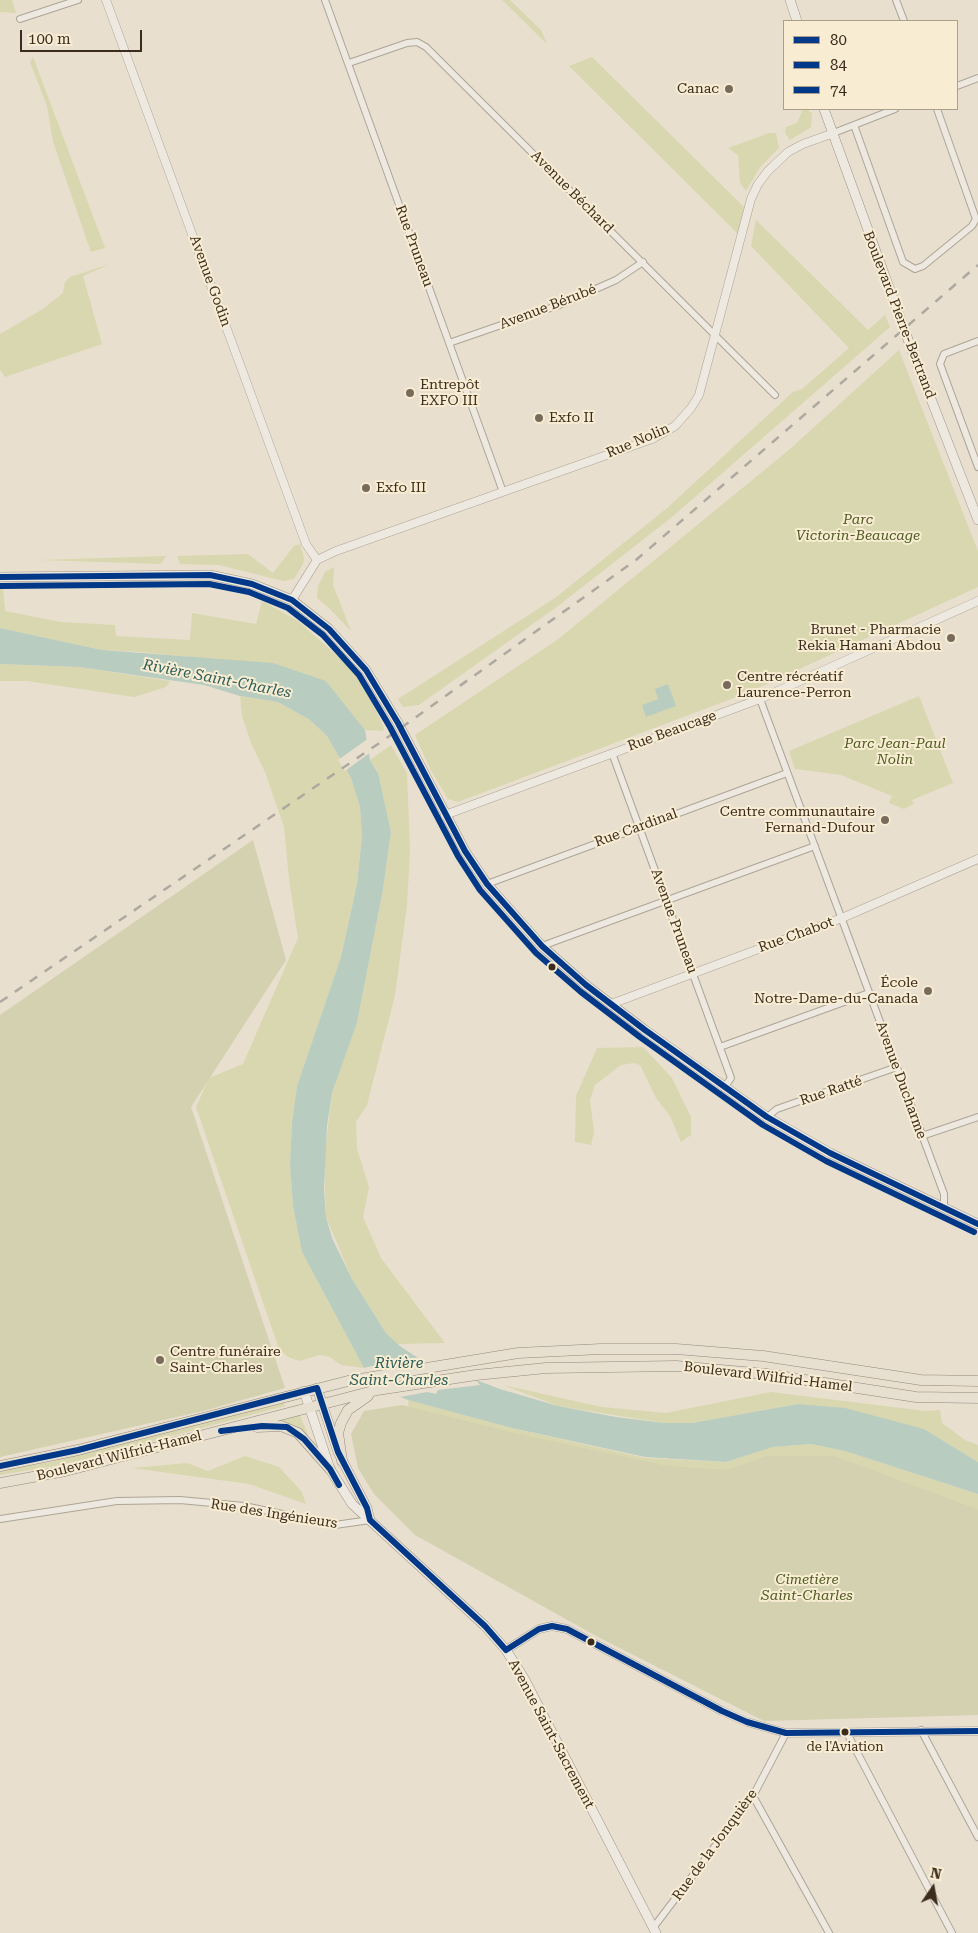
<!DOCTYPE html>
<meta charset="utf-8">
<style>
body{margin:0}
#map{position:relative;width:978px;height:1933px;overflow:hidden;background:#e8dfce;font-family:"Roboto Serif",serif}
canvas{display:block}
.legend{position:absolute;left:783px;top:20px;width:175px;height:90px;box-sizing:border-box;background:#f8edd3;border:1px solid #ada08a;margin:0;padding:6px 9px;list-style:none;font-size:15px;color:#3c2c1d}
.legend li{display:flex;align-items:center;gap:10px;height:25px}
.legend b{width:25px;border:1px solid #ada08a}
.north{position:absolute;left:908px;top:1863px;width:50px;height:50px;-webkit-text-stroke:4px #f8edd3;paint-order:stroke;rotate:12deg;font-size:14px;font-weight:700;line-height:20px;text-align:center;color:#3c2c1d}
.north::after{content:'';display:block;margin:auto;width:18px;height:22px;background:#3c2c1d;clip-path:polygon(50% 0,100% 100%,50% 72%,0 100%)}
.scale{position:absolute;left:20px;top:30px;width:122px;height:22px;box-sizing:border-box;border:2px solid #3c2c1d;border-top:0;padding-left:6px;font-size:15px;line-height:18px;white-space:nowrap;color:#3c2c1d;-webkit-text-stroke:4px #f8edd3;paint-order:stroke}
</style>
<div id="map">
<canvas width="978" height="1933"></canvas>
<ul class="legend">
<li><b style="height:6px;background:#013888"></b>80</li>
<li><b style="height:6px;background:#013888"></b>84</li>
<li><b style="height:6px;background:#013888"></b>74</li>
</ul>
<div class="north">N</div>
<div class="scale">100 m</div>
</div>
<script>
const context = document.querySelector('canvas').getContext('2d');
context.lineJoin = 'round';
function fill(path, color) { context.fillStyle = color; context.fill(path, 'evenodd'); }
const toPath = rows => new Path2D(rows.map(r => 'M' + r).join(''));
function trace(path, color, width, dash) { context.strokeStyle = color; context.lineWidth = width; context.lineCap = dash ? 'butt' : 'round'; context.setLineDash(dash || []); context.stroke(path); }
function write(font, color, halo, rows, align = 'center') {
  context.font = font + ' "Roboto Serif",serif'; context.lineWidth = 4; context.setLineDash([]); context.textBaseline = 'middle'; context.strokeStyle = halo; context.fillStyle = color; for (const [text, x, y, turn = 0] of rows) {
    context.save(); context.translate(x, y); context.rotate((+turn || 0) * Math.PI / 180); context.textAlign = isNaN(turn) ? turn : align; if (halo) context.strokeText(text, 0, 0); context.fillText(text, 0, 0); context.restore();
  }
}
const green = toPath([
 [0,0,12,0,16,13,0,12],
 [502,0,510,0,541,30,547,44],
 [33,57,105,248,91,252,53,142,47,106,30,62],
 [592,57,744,207,738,234,569,66],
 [803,109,809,109,809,112,812,112,811,127,790,140,785,133,786,127,797,123],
 [769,133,776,133,779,148,760,167,746,191,740,183,738,155,728,148],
 [756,220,868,330,885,315,890,327,672,517,558,606,419,705,403,707,398,699,555,598,666,509,793,392,802,389,849,348,751,246],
 [110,264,83,276,102,344,5,377,0,370,0,334,43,309,63,293,65,282,70,277],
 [899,350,978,551,978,587,747,693,458,802,448,799,430,769,415,735,557,640,790,449],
 [300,544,304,558,303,564,294,579,283,581,219,565,180,564,177,556,248,554,273,573,294,546],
 [166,556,161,564,40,560],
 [334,567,333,585,351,631,329,608,317,598,318,586,325,572],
 [0,587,3,587,5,611,61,622,115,625,116,636,190,640,192,613,256,624,262,601,298,621,351,668,369,695,384,728,383,731,365,730,326,681,190,657,140,652,102,650,0,628],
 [0,664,79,667,170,681,166,687,134,697,27,681,0,681],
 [240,696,278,702,310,720,327,736,351,778,360,807,362,836,357,884,341,957,297,1086,292,1123,290,1164,293,1206,302,1252,364,1368,341,1365,330,1357,320,1355,299,1361,288,1357,279,1349,196,1107,209,1078,243,1064,298,938,289,879,284,827,265,772,251,743,242,716],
 [919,696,953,783,912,800,914,804,904,809,889,803,892,796,841,775,795,769,789,751],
 [391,745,407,773,410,852,407,905,395,995,367,1105,356,1122,357,1149,369,1187,363,1217,381,1258,445,1343,398,1344,386,1333,352,1279,326,1217,324,1160,332,1093,357,1023,383,889,391,832,377,770,370,760],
 [643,1047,672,1078,691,1117,691,1135,681,1142,670,1116,656,1098,640,1065,634,1063,621,1065,595,1085,590,1100,594,1132,591,1145,575,1142,576,1096,597,1048],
 [503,1385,602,1407,666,1413,771,1392,925,1411,940,1410,942,1423,965,1440,978,1445,978,1462,924,1429,798,1404,692,1423,664,1423,558,1406],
 [408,1400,512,1428,645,1458,726,1462,773,1447,811,1444,845,1451,978,1494,978,1537,777,1495,409,1411],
 [284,1403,285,1406,66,1464,0,1475,0,1471,51,1462,244,1411],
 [300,1415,308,1435,306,1436,298,1428,283,1421,283,1419],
 [245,1456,279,1467,302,1492,306,1504,249,1484,132,1468,187,1463,208,1471]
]);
const cemetery = toPath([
 [253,840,286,960,191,1107,285,1388,203,1411,0,1457,0,1015],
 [402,1405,523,1435,667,1466,727,1470,766,1456,834,1456,974,1508,978,1510,978,1715,764,1721,598,1637,415,1535,374,1494,358,1468,351,1434,364,1411]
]);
const water = toPath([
 [0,628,102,650,273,663,326,681,365,730,370,760,378,773,391,832,383,889,357,1023,332,1093,327,1126,324,1188,326,1217,332,1238,352,1279,386,1333,400,1346,418,1358,500,1389,558,1406,616,1417,664,1423,692,1423,798,1404,845,1408,924,1429,978,1462,978,1494,845,1451,811,1444,773,1447,726,1462,645,1457,512,1428,408,1400,383,1390,364,1368,302,1252,293,1206,290,1164,292,1123,297,1086,341,957,357,884,362,836,360,807,351,778,327,736,310,720,278,702,240,696,204,685,79,667,0,664],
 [668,684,676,706,646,717,642,705,658,699,655,689]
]);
const pier = toPath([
 [369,738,371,752,345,771,338,760],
 [423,1357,474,1377,480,1385,438,1390,436,1394,427,1392,395,1398,384,1394,363,1368,388,1363,389,1360,399,1362]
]);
const minor = toPath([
 [325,0,503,492],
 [896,0,904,21],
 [20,19,78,0],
 [349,63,407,43,417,42,426,47,775,395],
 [957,86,978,78],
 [854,125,903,262,915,269,923,266,972,226,976,219,937,109],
 [831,134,895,109],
 [978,341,944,354,940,364,978,467],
 [449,343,562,304,616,280,643,262],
 [760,699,944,1194,944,1208],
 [612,753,731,1078,724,1088],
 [487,884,787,773],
 [542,946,815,846],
 [720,1047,869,993],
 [767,1117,777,1109,897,1067],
 [922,1136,978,1117],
 [0,1519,117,1501,180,1500,244,1506,335,1525,370,1520],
 [921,1730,978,1837],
 [847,1733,952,1933],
 [753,1796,829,1933],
 [653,1928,753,1796,786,1733]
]);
const tertiary = toPath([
 [106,0,306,544,317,560],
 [292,600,317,560,336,551,652,439,675,426,691,408,699,395,751,199,758,184,768,171,788,152,803,144,831,134],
 [445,815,760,699,978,601],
 [611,1004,842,918,978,859],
 [506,1650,539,1629,552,1626,567,1629,722,1711,747,1722,786,1733,978,1731]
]);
const secondary = toPath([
 [790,0,797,21],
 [824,109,910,345,978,520],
 [0,577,210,575,252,584,292,600,329,629,366,670,398,723,465,851,487,884,542,946,586,985,645,1030,767,1117,830,1153,978,1224],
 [317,1388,338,1452,367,1508,370,1520],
 [304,1391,330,1469,352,1504,485,1626,506,1650,525,1680,656,1933]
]);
const primary = toPath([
 [257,1427,281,1426,298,1433,330,1469],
 [342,1461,338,1433,341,1423,348,1410,368,1396],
 [0,1466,78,1450,348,1381,518,1353,601,1349,676,1349,763,1356,921,1380,978,1381],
 [0,1483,65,1471,377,1390,476,1375,546,1368,676,1366,766,1374,916,1397,978,1398]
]);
const rail = toPath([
 [0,1002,391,735,636,560,978,265]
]);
const bus1 = toPath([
 [221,1431,262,1426,287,1427,304,1439,330,1469,339,1485],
 [0,1466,78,1450,317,1388,338,1452,367,1508,370,1520,485,1626,506,1650],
 [506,1650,539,1629,552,1626,567,1629,722,1711,747,1722,786,1733,978,1731]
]);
const bus2 = toPath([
 [0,577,210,575,252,584,292,600,329,629,366,670,398,723,465,851,487,884,542,946,586,985,645,1030,767,1117,830,1153,978,1224]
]);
const bus3 = toPath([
 [0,586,209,584,249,592,288,608,323,635,359,675,390,727,458,856,480,890,536,953,581,992,640,1037,763,1125,826,1161,974,1232]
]);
const markers = [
 [729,89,5,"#786b5b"],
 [410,393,5,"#786b5b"],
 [539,418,5,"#786b5b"],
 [366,488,5,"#786b5b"],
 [951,638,5,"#786b5b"],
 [727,685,5,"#786b5b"],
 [885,820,5,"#786b5b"],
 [552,967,4.5,"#3c2c1d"],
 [928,991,5,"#786b5b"],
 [160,1360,5,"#786b5b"],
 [591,1642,4.5,"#3c2c1d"],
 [845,1732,4.5,"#3c2c1d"]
];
const busNames = [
 ["de l'Aviation",845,1747]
];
const poiNames = [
 ["Canac",719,89,"right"],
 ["Entrepôt",420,385],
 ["EXFO III",420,401],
 ["Exfo II",549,418],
 ["Exfo III",376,488],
 ["Brunet - Pharmacie",941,630,"right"],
 ["Rekia Hamani Abdou",941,646,"right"],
 ["Centre récréatif",737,677],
 ["Laurence-Perron",737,693],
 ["Centre communautaire",875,812,"right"],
 ["Fernand-Dufour",875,828,"right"],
 ["École",918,983,"right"],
 ["Notre-Dame-du-Canada",918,999,"right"],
 ["Centre funéraire",170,1352],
 ["Saint-Charles",170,1368]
];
const streetNames = [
 ["Avenue Béchard",572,192,45],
 ["Rue Pruneau",414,246,70],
 ["Avenue Godin",210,281,70],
 ["Avenue Bérubé",548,307,-21],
 ["Boulevard Pierre-Bertrand",899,315,69],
 ["Rue Nolin",638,441,-23],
 ["Rue Beaucage",672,731,-20],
 ["Rue Cardinal",636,828,-20],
 ["Avenue Pruneau",674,921,70],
 ["Rue Chabot",796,935,-20],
 ["Avenue Ducharme",901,1080,70],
 ["Rue Ratté",831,1091,-19],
 ["Boulevard Wilfrid-Hamel",768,1377,7],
 ["Boulevard Wilfrid-Hamel",119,1456,-14],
 ["Rue des Ingénieurs",274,1514,9],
 ["Avenue Saint-Sacrement",551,1734,62],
 ["Rue de la Jonquière",715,1845,-54]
];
const parkNames = [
 ["Parc",858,520],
 ["Victorin-Beaucage",858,536],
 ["Parc Jean-Paul",895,744],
 ["Nolin",895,760],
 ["Cimetière",807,1580],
 ["Saint-Charles",807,1596]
];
const waterNames = [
 ["Rivière Saint-Charles",217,679,11],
 ["Rivière",399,1364],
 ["Saint-Charles",399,1381]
];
fill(green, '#d9d7af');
fill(cemetery, '#d3d1af');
fill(water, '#b9ccc0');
fill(pier, '#e8dfce');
trace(minor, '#ada497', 8);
trace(tertiary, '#ada497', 9);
trace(secondary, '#9d9386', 10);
trace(primary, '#92897d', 11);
trace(minor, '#eee9e0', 6);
trace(tertiary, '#eee9e0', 8);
trace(secondary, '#eee9e0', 9);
trace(primary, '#e7e0d1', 10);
trace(rail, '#aea9a0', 2.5, [9, 9]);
trace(bus1, '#013888', 6);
trace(bus2, '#013888', 6);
trace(bus3, '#013888', 6);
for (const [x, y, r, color] of markers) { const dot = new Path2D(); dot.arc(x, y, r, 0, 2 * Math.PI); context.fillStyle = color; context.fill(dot); trace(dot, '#f8edd3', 2); }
write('13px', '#3c2c1d', '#f8edd3', busNames);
write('14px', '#3c2c1d', '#f8edd3', poiNames, 'left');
write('14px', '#3c2c1d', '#f8edd3', streetNames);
write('italic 14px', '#4e5b22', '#f8edd3', parkNames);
write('italic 15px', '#2b5d59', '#f8edd3', waterNames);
</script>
